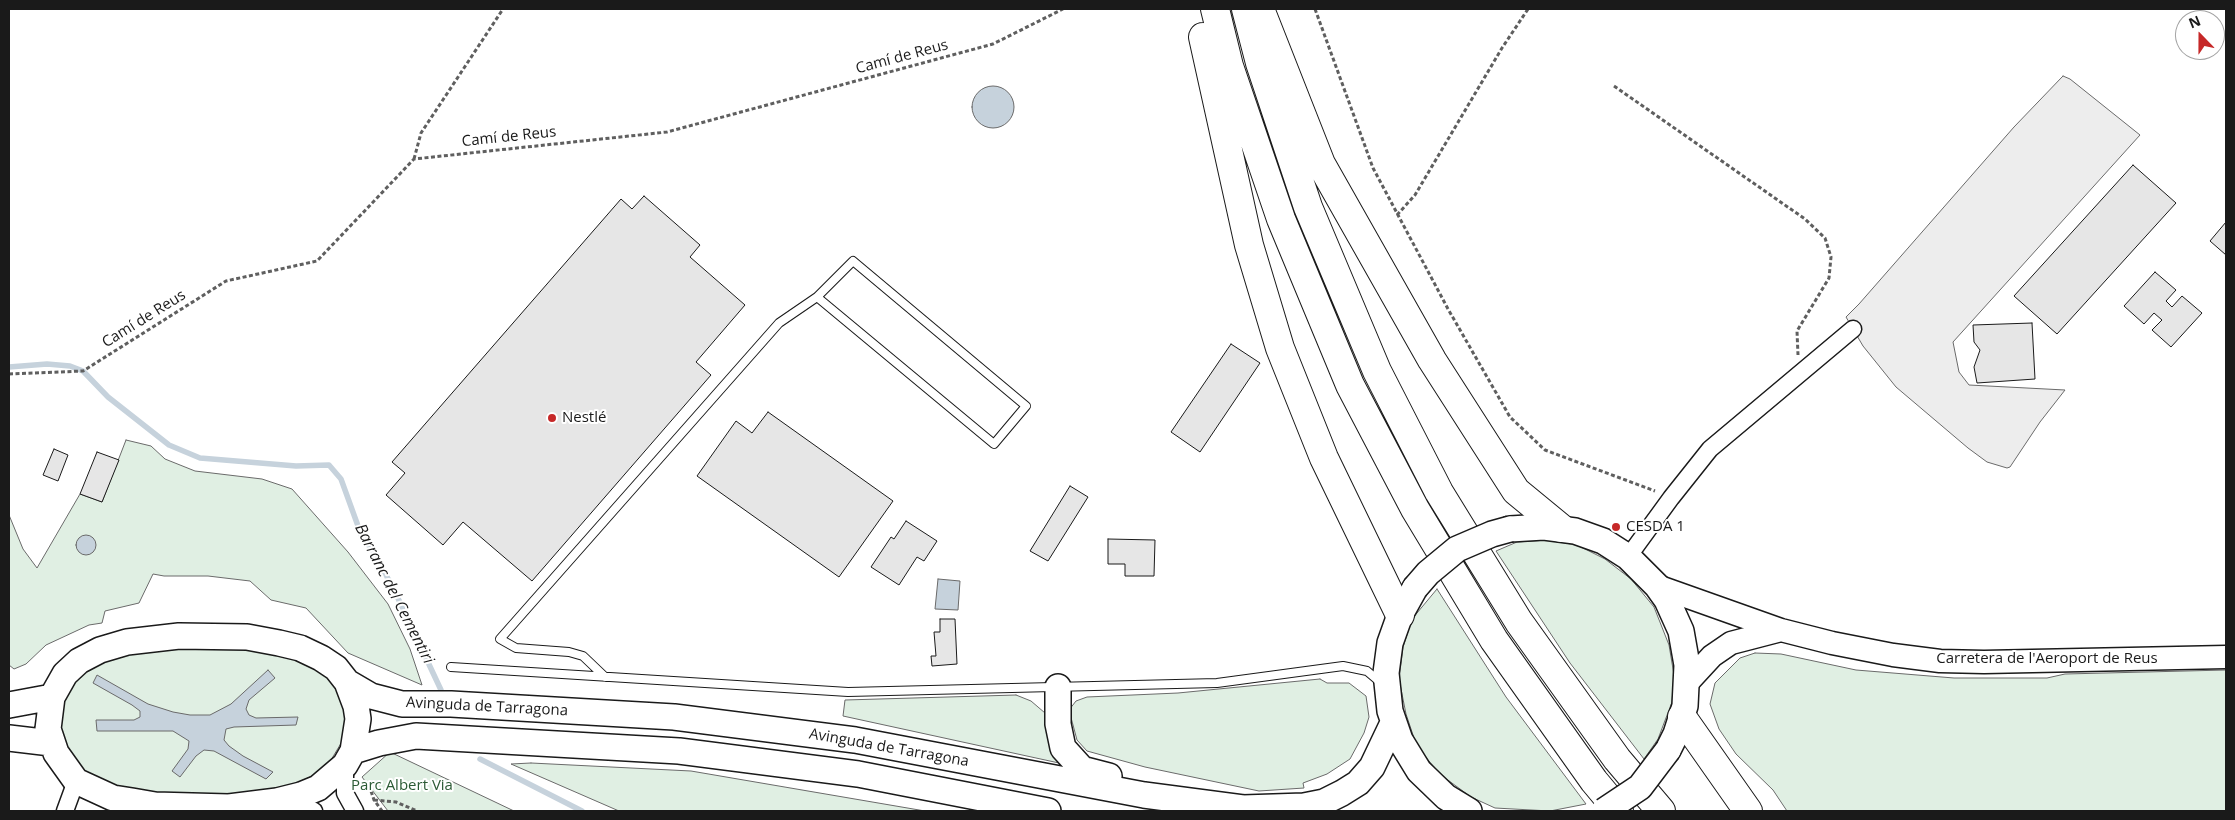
<!DOCTYPE html>
<meta charset="utf-8">
<style>
body{margin:0}
#map{position:relative;width:2235px;height:820px;overflow:hidden;background:#fff;font-family:"Open Sans",sans-serif}
canvas{display:block}
.frame{position:absolute;inset:0;border:10px solid #1a1a1a;pointer-events:none}
.north{position:absolute;left:2175px;top:10px;width:50px;height:50px;box-sizing:border-box;background:#fff;border:1px solid #a3a3a3;border-radius:50%;rotate:338deg;font-size:14px;font-weight:700;line-height:20px;text-align:center;color:#1a1a1a}
.north::after{content:'';display:block;margin:auto;width:18px;height:22px;background:#c62828;clip-path:polygon(50% 0,100% 100%,50% 72%,0 100%)}
</style>
<div id="map">
<canvas width="2235" height="820"></canvas>
<div class="frame"></div>
<div class="north">N</div>
</div>
<script>
const context = document.querySelector('canvas').getContext('2d');
context.lineJoin = 'round';
function fill(path, color) { context.fillStyle = color; context.fill(path, 'evenodd'); }
const toPath = rows => new Path2D(rows.map(r => 'M' + r).join(''));
function trace(path, color, width, dash) { context.strokeStyle = color; context.lineWidth = width; context.lineCap = dash ? 'butt' : 'round'; context.setLineDash(dash || []); context.stroke(path); }
function write(font, color, halo, rows, align = 'center') {
  context.font = font + ' "Open Sans",sans-serif'; context.lineWidth = 4; context.setLineDash([]); context.textBaseline = 'middle'; context.strokeStyle = halo; context.fillStyle = color; for (const [text, x, y, turn = 0] of rows) {
    context.save(); context.translate(x, y); context.rotate((+turn || 0) * Math.PI / 180); context.textAlign = isNaN(turn) ? turn : align; if (halo) context.strokeText(text, 0, 0); context.fillText(text, 0, 0); context.restore();
  }
}
const green = toPath([
 [126,440,151,446,165,459,195,471,262,479,292,489,348,552,388,604,410,649,422,685,348,653,306,608,271,600,250,581,208,576,164,576,153,574,139,603,105,611,102,623,89,625,46,645,26,664,14,669,9,665,9,515,23,549,37,568,80,494,102,502,126,440],
 [1547,540,1577,545,1605,559,1631,579,1654,607,1669,645,1674,675,1672,702,1658,739,1644,759,1570,663,1496,551,1517,542,1547,540],
 [1437,589,1506,697,1586,804,1550,811,1495,808,1471,797,1441,775,1417,747,1406,714,1399,679,1403,647,1412,619,1437,589],
 [206,647,248,649,298,659,316,669,329,678,339,693,345,713,346,725,343,740,328,765,317,774,287,787,224,795,153,793,125,788,104,782,85,771,74,762,60,732,61,707,73,682,83,672,107,659,146,651,206,647],
 [1755,653,1781,654,1856,670,1954,678,2047,678,2065,674,2226,670,2226,811,1787,811,1773,790,1736,754,1719,729,1710,704,1715,683,1740,658,1755,653],
 [1320,679,1327,683,1349,683,1366,696,1369,717,1364,733,1350,759,1327,774,1303,783,1304,788,1259,791,1145,767,1087,751,1077,740,1069,710,1076,701,1087,697,1178,693,1320,679],
 [1016,695,1031,701,1045,713,1052,747,1059,763,843,716,845,700,1016,695],
 [390,752,514,811,388,811,362,777,390,752],
 [531,763,691,771,925,811,619,811,511,764,531,763]
]);
const parking = toPath([
 [2063,76,2070,79,2140,135,1953,342,1959,372,1969,385,2065,390,2040,422,2010,467,2007,468,1987,462,1968,448,1896,387,1863,346,1846,317,1859,304,2014,127,2063,76]
]);
const water = toPath([
 '972 107a21 21 0 1 1 42 0a21 21 0 1 1-42 0Z',
 '76 545a10 10 0 1 1 20 0a10 10 0 1 1-20 0Z',
 [938,579,960,581,958,610,935,609,938,579],
 [268,670,275,678,249,700,246,709,249,715,256,718,298,717,296,725,234,727,226,729,224,740,229,746,243,756,273,772,266,779,214,751,204,750,196,756,180,777,172,771,188,749,189,741,173,731,97,731,96,720,134,720,140,717,140,711,132,705,93,683,97,675,148,704,173,712,190,715,210,715,231,704,268,670]
]);
const stream = toPath([
 [9,367,47,364,70,366,83,371,108,397,169,445,200,458,296,466,329,465,341,479,362,537,374,552,396,594,441,690],
 [480,759,582,811]
]);
const building = toPath([
 [2133,165,2176,203,2057,334,2014,296,2133,165],
 [644,196,700,245,690,257,745,305,696,362,711,375,532,581,463,522,443,545,386,495,405,473,392,462,621,199,632,209,644,196],
 [2226,222,2226,255,2210,241,2226,222],
 [2155,272,2176,290,2166,301,2172,307,2182,296,2202,313,2171,347,2152,330,2162,320,2154,313,2144,324,2124,306,2155,272],
 [2032,323,2035,379,1977,383,1974,367,1980,350,1974,342,1973,325,2032,323],
 [1231,344,1260,363,1200,452,1171,432,1231,344],
 [768,412,893,501,839,577,697,476,736,421,752,433,768,412],
 [54,449,68,455,58,481,43,475,54,449],
 [97,452,119,460,102,502,80,494,97,452],
 [1070,486,1088,497,1048,561,1030,551,1070,486],
 [906,521,937,541,924,561,917,557,899,585,871,567,891,537,894,539,906,521],
 [1108,539,1155,540,1154,576,1125,576,1125,564,1108,564,1108,539],
 [940,619,955,619,957,664,932,666,931,656,936,656,934,632,940,632,940,619]
]);
const path = toPath([
 [1315,9,1373,168,1448,309,1510,417,1545,450,1655,491],
 [1614,86,1805,219,1825,238,1831,257,1829,278,1797,331,1798,355],
 [414,159,421,133,503,9],
 [1397,215,1415,195,1502,48,1528,9],
 [9,374,83,371,226,281,317,261,414,159,667,132,993,44,1063,9],
 [369,785,374,800,382,811],
 [374,800,396,802,417,811]
]);
const service = toPath([
 [451,667,848,692,1217,683,1343,666,1367,671,1380,682],
 [605,677,583,656,569,652,516,648,500,639,779,323,817,297,853,261,1026,406,994,444,817,297]
]);
const minor = toPath([
 [1628,557,1671,498,1710,449,1853,329],
 [345,765,345,793,355,811],
 [284,803,308,808,314,811],
 [65,811,76,781]
]);
const secondary = toPath([
 [1657,586,1781,630,1832,643,1893,655,1940,661,1984,662,2226,657],
 [1688,682,1712,656,1731,643,1781,630]
]);
const primary = toPath([
 [1510,529,1544,527,1575,531,1603,541,1628,557,1657,586,1667,600,1681,631,1687,665,1685,706,1676,734,1668,750],
 [1415,588,1400,615,1390,643,1386,673,1390,711,1400,740,1419,771,1446,797,1469,811],
 [179,636,247,637,279,643,300,648,321,658,336,668,347,682,356,706,358,719,353,751,345,765,318,788,301,795,277,801,229,807,155,805,132,801,113,798,76,781,56,753,48,729,52,697,65,674,79,661,100,650,127,642,179,636],
 [347,682,371,696,402,704,451,704,674,717,855,740,1144,795,1243,808,1304,806,1324,802,1342,793,1358,783,1372,767,1393,723],
 [1058,687,1058,724,1063,748,1082,769,1109,776],
 [9,705,52,697],
 [9,738,51,743],
 [353,751,379,743,416,736,679,751,858,774,1048,811]
]);
const motorway = toPath([
 [1215,9,1229,66,1281,219,1350,385,1415,509,1494,640,1594,781,1619,811],
 [1246,9,1260,63,1308,207,1377,371,1439,492,1519,622,1617,759,1661,811],
 [1260,9,1321,164,1432,360,1516,491,1561,528],
 [1203,37,1249,245,1280,348,1324,458,1400,615],
 [1682,717,1748,811]
]);
const primaryBridge = toPath([
 [1415,588,1428,573,1457,549,1492,534,1510,529],
 [1604,811,1640,787,1668,750]
]);
const markers = [
 [552,418,5,"#c62828"],
 [1616,527,5,"#c62828"]
];
const streetNames = [
 ["Camí de Reus",902,57,-15],
 ["Camí de Reus",509,137,-6],
 ["Camí de Reus",144,319,-32],
 ["Carretera de l'Aeroport de Reus",2047,659],
 ["Avinguda de Tarragona",487,707,3],
 ["Avinguda de Tarragona",889,748,10]
];
const poiNames = [
 ["Nestlé",562,418],
 ["CESDA 1",1626,527]
];
const parkNames = [
 ["Parc Albert Via",402,786]
];
const waterNames = [
 ["Barranc del Cementiri",394,594,63]
];
fill(green, '#e0efe3');
trace(green, '#6a6a6a', 1);
fill(parking, '#ededed');
trace(parking, '#6a6a6a', 1);
fill(water, '#c6d2dc');
trace(water, '#6a6a6a', 1);
trace(stream, '#c6d2dc', 5.5);
fill(building, '#e6e6e6');
trace(building, '#1a1a1a', 1);
trace(service, '#1a1a1a', 10);
trace(minor, '#1a1a1a', 19);
trace(secondary, '#1a1a1a', 25);
trace(primary, '#1a1a1a', 28);
trace(motorway, '#1a1a1a', 30);
trace(path, '#5f5f5f', 3, [4, 2.5]);
trace(service, '#fff', 8);
trace(minor, '#fff', 16);
trace(secondary, '#fff', 22);
trace(primary, '#fff', 25);
trace(motorway, '#fff', 28);
trace(primaryBridge, '#1a1a1a', 28, []);
trace(primaryBridge, '#fff', 25);
for (const [x, y, r, color] of markers) { const dot = new Path2D(); dot.arc(x, y, r, 0, 2 * Math.PI); context.fillStyle = color; context.fill(dot); trace(dot, '#fff', 2); }
write('15px', '#1a1a1a', '#fff', streetNames);
write('15px', '#1a1a1a', '#fff', poiNames, 'left');
write('15px', '#2b5a34', '#fff', parkNames);
write('italic 16px', '#1a1a1a', '#fff', waterNames);
</script>
